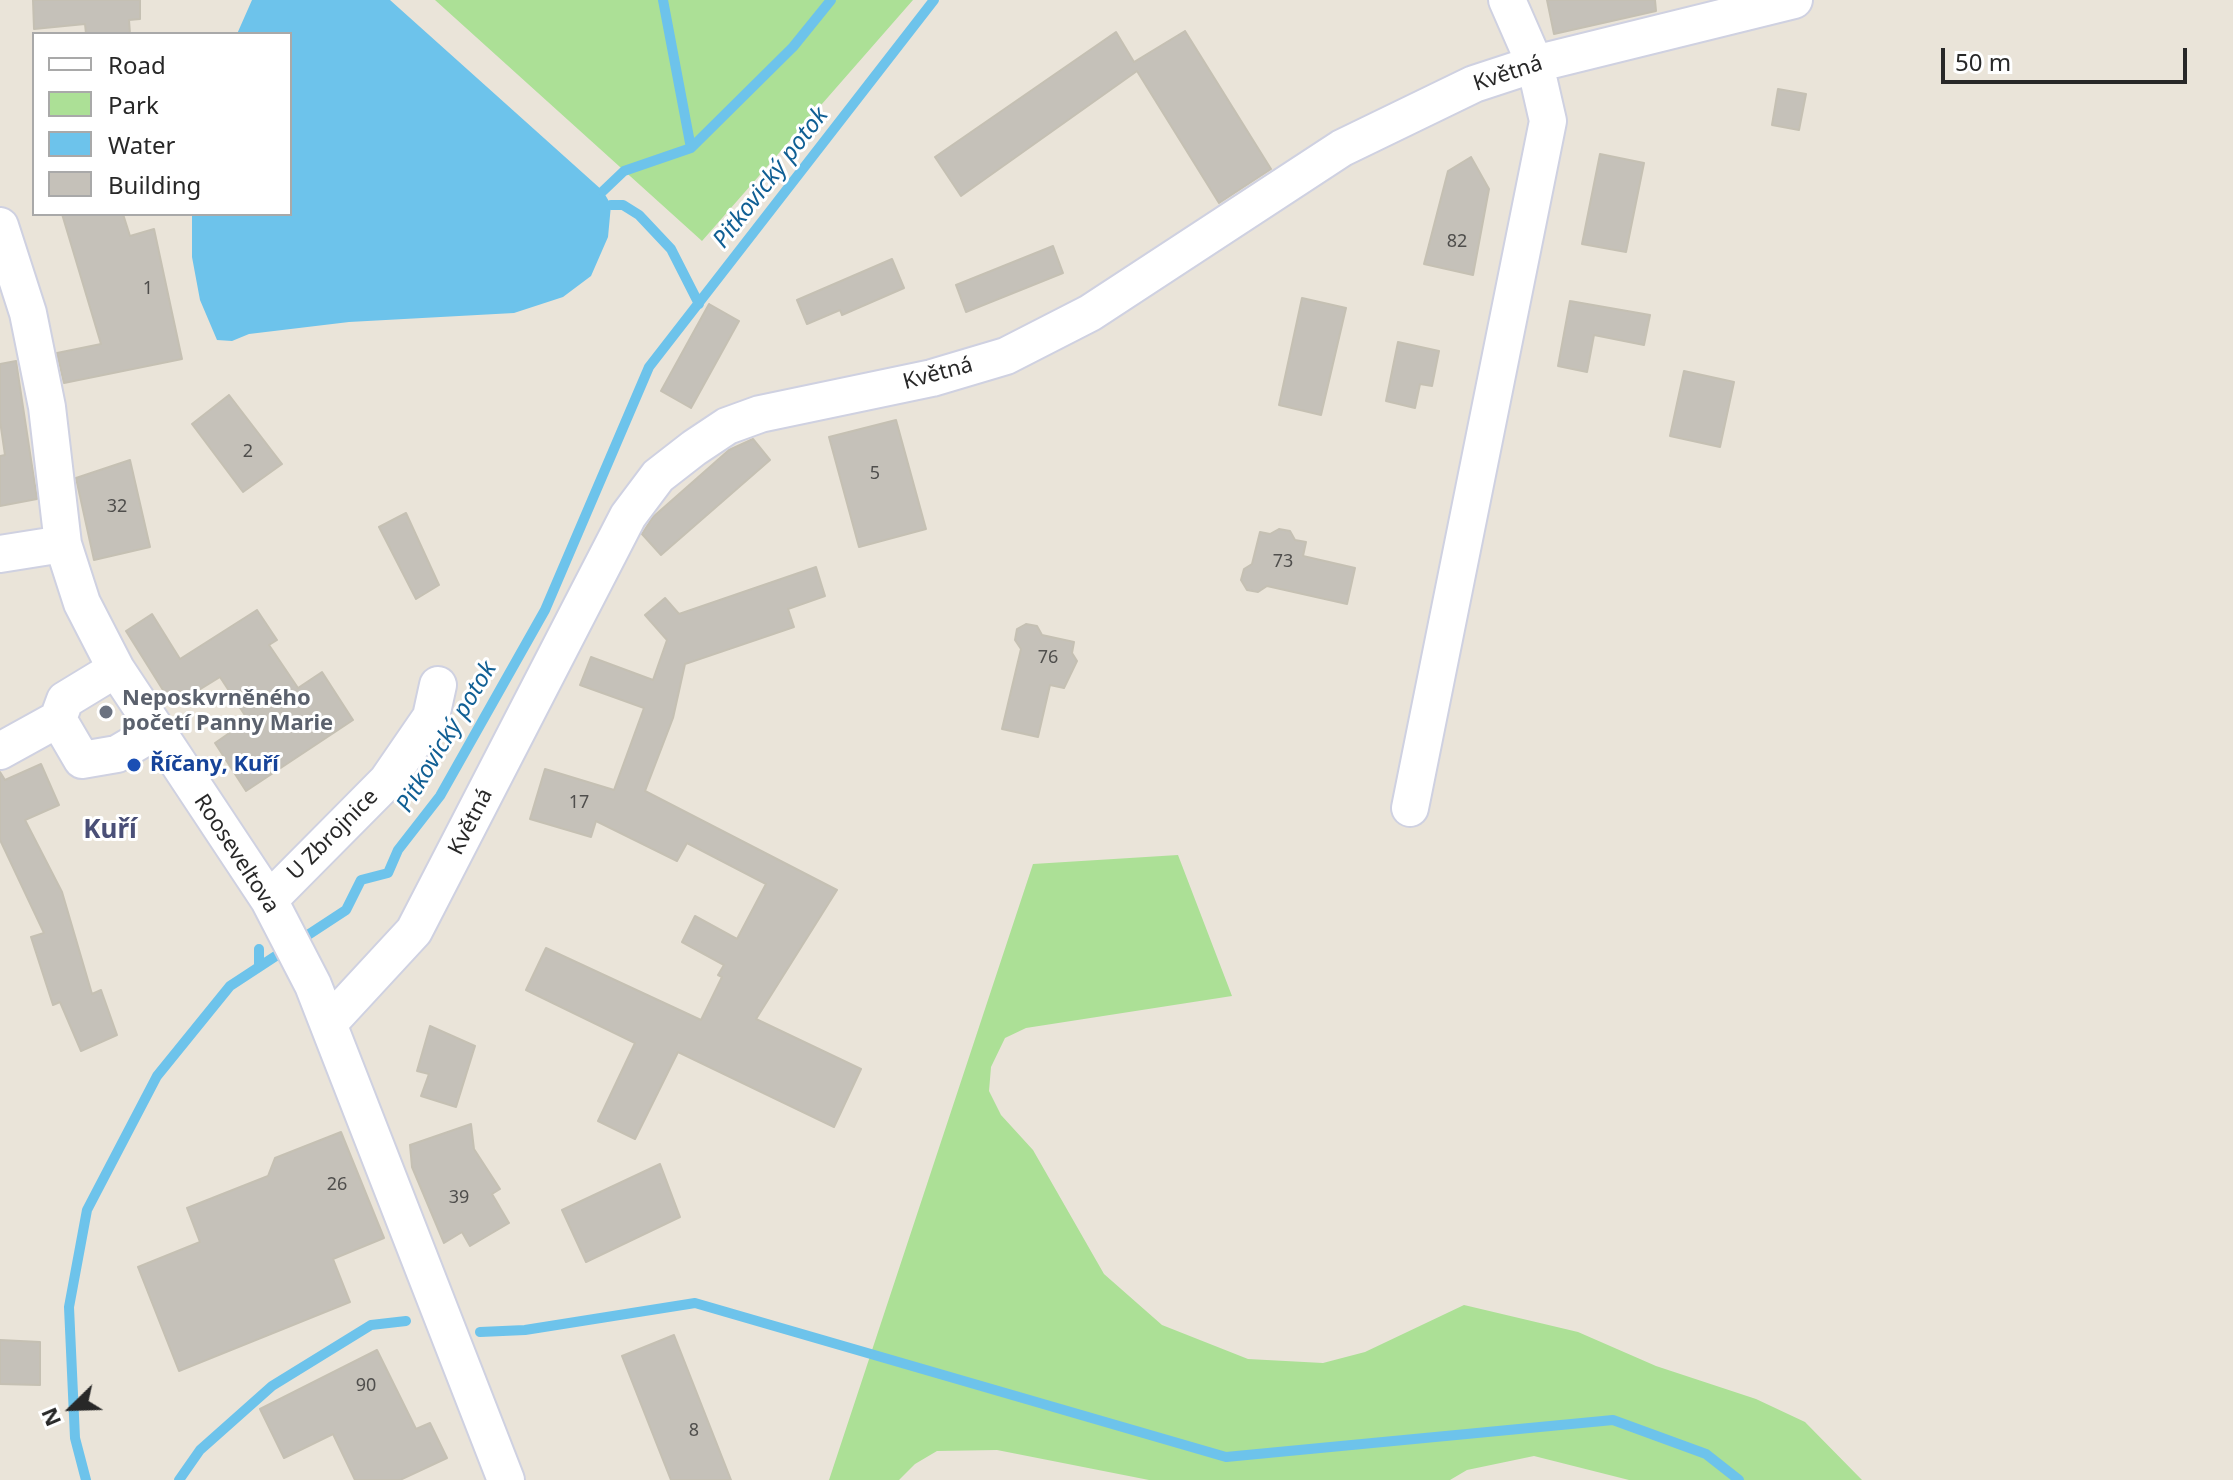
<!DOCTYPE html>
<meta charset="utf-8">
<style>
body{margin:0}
#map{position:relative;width:2233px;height:1480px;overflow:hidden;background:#eae4d9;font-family:"Noto Sans",sans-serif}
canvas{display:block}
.legend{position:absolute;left:32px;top:32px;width:260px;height:184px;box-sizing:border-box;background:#fff;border:2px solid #a9a9a9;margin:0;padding:10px 14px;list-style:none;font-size:24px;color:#282828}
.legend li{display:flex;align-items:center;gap:16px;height:40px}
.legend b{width:40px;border:2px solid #a9a9a9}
.north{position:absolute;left:32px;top:1368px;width:80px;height:80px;-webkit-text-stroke:6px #fff;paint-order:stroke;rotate:247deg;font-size:22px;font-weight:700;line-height:32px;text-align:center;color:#282828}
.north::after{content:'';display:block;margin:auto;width:28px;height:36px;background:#282828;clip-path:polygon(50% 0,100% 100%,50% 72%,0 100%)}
.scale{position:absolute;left:1941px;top:48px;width:246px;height:36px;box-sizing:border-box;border:4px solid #282828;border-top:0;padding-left:10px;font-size:24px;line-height:28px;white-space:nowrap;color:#282828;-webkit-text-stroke:6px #fff;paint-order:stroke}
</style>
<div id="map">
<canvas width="2233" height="1480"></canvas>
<ul class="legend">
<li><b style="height:10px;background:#fff"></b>Road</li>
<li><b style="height:22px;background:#ace096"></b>Park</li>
<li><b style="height:22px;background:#6dc3eb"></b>Water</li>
<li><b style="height:22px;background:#c5c1b9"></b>Building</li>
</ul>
<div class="north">N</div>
<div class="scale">50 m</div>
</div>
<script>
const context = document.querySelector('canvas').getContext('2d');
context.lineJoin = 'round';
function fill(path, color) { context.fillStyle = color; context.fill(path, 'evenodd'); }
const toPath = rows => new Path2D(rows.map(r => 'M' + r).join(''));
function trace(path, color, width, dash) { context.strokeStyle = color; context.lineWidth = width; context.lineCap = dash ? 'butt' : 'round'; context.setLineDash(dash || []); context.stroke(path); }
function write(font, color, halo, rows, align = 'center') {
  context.font = font + ' "Noto Sans",sans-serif'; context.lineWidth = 6; context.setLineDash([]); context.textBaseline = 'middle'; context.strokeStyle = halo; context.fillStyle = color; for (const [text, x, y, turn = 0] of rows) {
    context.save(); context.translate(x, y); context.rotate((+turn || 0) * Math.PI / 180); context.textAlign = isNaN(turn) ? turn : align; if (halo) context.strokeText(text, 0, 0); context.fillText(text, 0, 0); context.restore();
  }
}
const green = toPath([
 [435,0,913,0,702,241],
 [1178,855,1232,996,1026,1028,1005,1038,991,1067,989,1091,1001,1115,1033,1150,1104,1274,1162,1325,1248,1359,1323,1363,1365,1352,1464,1305,1578,1332,1656,1366,1756,1399,1805,1422,1862,1480,1629,1480,1534,1456,1467,1470,1450,1480,1149,1480,997,1450,937,1451,915,1464,899,1480,829,1480,1033,864]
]);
const water = toPath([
 [252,0,390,0,603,191,611,205,608,237,591,276,563,297,514,313,349,322,249,334,232,341,217,340,200,300,192,257,192,214,290,214,290,34,237,34]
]);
const stream = toPath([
 [663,0,691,148],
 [603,191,624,171,691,148,793,47,831,0],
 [611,205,623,205,639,215,671,249,699,304],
 [259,965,259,949],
 [480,1332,525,1330,695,1303,1226,1457,1613,1420,1706,1454,1739,1480],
 [86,1480,75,1438,69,1307,87,1210,157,1076,230,986,346,910,361,880,388,873,398,850,440,796,545,610,649,367,934,0],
 [179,1480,200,1450,272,1386,371,1325,406,1321]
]);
const building = toPath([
 [33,0,140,0,140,19,129,20,130,34,86,34,85,24,34,29,33,0],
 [1547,0,1655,0,1656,11,1554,34,1547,0],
 [1185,31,1271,169,1219,203,1137,71,961,196,935,157,1116,32,1134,62,1185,31],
 [1778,89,1806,94,1799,130,1772,125,1778,89],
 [1600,154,1644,163,1626,252,1582,244,1600,154],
 [1471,157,1489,189,1473,275,1424,264,1448,171,1471,157],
 [62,214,123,214,130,236,154,229,182,359,64,383,57,353,101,344,62,214],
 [1053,246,1063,273,966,312,956,285,1053,246],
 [892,259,904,288,842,315,840,310,807,324,797,300,892,259],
 [1302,298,1346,308,1321,415,1279,405,1302,298],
 [1570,301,1650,315,1644,345,1594,335,1587,372,1558,366,1570,301],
 [709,304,739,321,691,408,661,391,709,304],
 [1398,342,1439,351,1432,386,1420,384,1415,408,1386,401,1398,342],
 [16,361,37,499,0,506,0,456,5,455,0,421,0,364,16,361],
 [1684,371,1734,382,1720,447,1670,436,1684,371],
 [229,395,282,464,243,492,192,424,229,395],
 [896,420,926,529,859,547,829,437,896,420],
 [753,439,770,460,661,555,642,534,653,517,729,450,753,439],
 [130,460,150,547,94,560,76,478,130,460],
 [406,513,439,585,416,599,379,527,406,513],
 [1279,529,1290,531,1295,540,1306,542,1303,556,1355,568,1347,604,1267,586,1258,592,1247,590,1241,580,1244,569,1252,564,1260,532,1270,534,1279,529],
 [816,567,825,596,788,609,794,627,685,664,673,718,645,791,837,890,756,1019,861,1069,834,1127,678,1052,635,1139,598,1121,635,1043,526,990,546,948,701,1020,722,977,718,975,724,965,682,942,695,916,737,939,766,884,687,843,677,861,596,821,591,837,530,819,545,769,614,790,644,708,580,685,591,657,653,680,667,640,645,615,665,598,679,614,816,567],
 [257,610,277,640,269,645,298,688,322,672,353,720,246,791,215,743,248,720,220,677,173,706,126,631,152,614,180,659,257,610],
 [1026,624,1037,626,1042,635,1074,642,1072,653,1077,661,1064,688,1050,685,1038,737,1002,729,1021,649,1015,640,1017,629,1026,624],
 [41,764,59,805,25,820,62,892,92,994,101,990,117,1035,81,1051,60,1002,53,1005,31,937,44,933,0,840,0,772,5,780,41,764],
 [430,1026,475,1046,456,1107,421,1096,429,1074,417,1071,430,1026],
 [471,1124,474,1149,500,1189,492,1194,509,1223,470,1246,462,1232,444,1243,412,1167,410,1145,471,1124],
 [341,1132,384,1238,333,1259,350,1302,179,1371,138,1267,200,1242,187,1208,268,1176,275,1158,341,1132],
 [660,1164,680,1217,586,1262,562,1210,660,1164],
 [674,1335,731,1480,671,1480,622,1356,674,1335],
 [0,1340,40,1342,40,1385,0,1384,0,1340],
 [377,1350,416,1429,430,1423,447,1458,400,1480,355,1480,333,1434,284,1458,260,1409,377,1350]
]);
const minor = toPath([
 [0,226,28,313,47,407,63,544,82,603,116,669,269,900,313,985,506,1480],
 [0,554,63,544],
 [58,719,82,760,117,754,156,731],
 [0,751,58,719,65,700,116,669],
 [1410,808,1548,121,1535,64,1507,0],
 [269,900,387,781,431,717,438,685],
 [329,1023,414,931,628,516,658,476,694,448,727,426,760,414,932,378,1006,356,1090,313,1342,148,1474,84,1535,64,1794,0]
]);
const markers = [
 [106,712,8,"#6b7280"],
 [134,765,8,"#1a4fb4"]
];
const numberNames = [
 ["82",1457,242],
 ["1",148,289],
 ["2",248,452],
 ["5",875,474],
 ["32",117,507],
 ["73",1283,562],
 ["76",1048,658],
 ["17",579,803],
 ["26",337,1185],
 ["39",459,1198],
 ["90",366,1386],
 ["8",694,1431]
];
const streetNames = [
 ["Květná",1508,74,-18],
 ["Květná",938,374,-15],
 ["Květná",471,822,-63],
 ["U Zbrojnice",333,835,-45],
 ["Rooseveltova",236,854,57]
];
const worshipNames = [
 ["Neposkvrněného",122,699],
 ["početí Panny Marie",122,724]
];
const transitNames = [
 ["Říčany, Kuří",150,765]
];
const waterNames = [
 ["Pitkovický potok",771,178,-52],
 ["Pitkovický potok",447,737,-59]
];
const quarterNames = [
 ["Kuří",110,831]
];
fill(green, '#ace096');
fill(water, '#6dc3eb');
trace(stream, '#6dc3eb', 10);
fill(building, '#c5c1b9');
trace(building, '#c5c0b3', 2);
trace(minor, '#cfd1e1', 40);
trace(minor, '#fff', 36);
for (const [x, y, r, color] of markers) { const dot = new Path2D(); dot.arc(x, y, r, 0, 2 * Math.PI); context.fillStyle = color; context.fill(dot); trace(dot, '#fff', 3); }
write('18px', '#4f4e4c', null, numberNames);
write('22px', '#282828', '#fff', streetNames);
write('bold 22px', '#5b616d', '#fff', worshipNames, 'left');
write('bold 22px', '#164399', '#fff', transitNames, 'left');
write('italic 24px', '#105f94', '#fff', waterNames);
write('bold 26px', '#4a4f77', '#fff', quarterNames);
</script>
